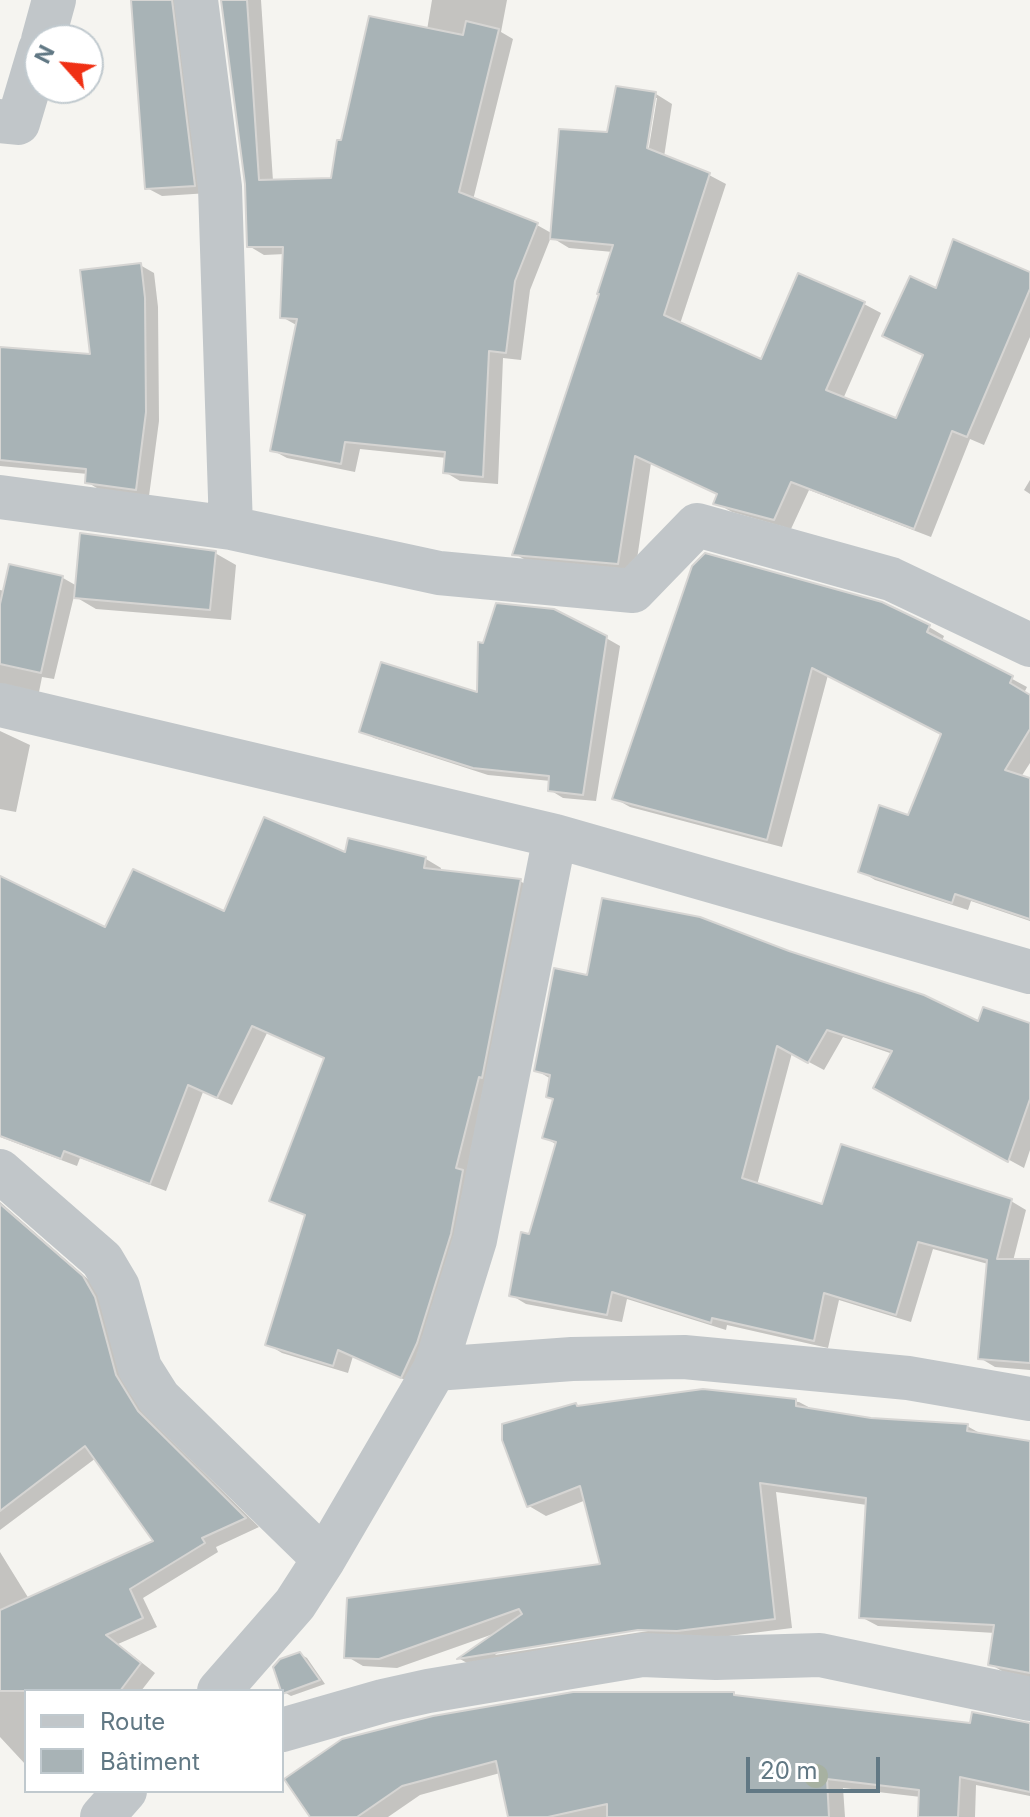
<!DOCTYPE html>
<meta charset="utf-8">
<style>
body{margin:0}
#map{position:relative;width:1030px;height:1817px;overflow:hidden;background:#f5f4f0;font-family:Inter,sans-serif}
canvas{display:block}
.legend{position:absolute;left:24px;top:1689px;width:260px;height:104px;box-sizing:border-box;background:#fff;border:2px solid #c0c9ce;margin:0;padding:10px 14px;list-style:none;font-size:24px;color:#617884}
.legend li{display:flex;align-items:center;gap:16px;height:40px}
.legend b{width:40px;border:2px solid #c0c9ce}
.north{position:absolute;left:24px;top:24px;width:80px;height:80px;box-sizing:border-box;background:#fff;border:2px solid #c0c9ce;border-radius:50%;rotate:297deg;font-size:22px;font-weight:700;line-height:32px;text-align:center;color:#617884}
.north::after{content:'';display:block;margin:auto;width:28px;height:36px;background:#f03014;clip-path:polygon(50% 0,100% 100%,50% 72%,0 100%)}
.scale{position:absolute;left:746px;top:1757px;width:134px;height:36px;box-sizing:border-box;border:4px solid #617884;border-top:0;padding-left:10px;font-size:24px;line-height:28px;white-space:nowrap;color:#617884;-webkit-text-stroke:6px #fff;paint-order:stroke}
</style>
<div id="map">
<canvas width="1030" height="1817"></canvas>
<ul class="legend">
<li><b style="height:10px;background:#c1c6c9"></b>Route</li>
<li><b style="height:22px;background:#a8b3b6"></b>Bâtiment</li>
</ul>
<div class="north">N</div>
<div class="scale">20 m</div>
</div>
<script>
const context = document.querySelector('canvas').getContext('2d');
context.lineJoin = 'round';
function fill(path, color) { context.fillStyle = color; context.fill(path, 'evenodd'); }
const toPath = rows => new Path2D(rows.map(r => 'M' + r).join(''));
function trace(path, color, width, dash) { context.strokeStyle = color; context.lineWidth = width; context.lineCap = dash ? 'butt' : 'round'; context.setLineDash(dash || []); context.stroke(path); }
const shadow = toPath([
 [133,0,187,0,209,193,162,196,147,188],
 [223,0,261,0,273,181,333,180,343,143,427,30,432,0,507,0,501,32,513,39,473,200,537,225,553,234,609,134,656,94,672,104,664,157,709,175,726,184,680,324,762,362,864,304,881,313,843,399,897,420,925,356,937,290,1030,275,1030,337,984,445,970,439,931,537,809,490,791,529,732,512,716,503,718,495,651,463,635,573,531,563,515,554,613,252,569,248,551,237,530,290,521,360,503,358,498,484,460,481,445,472,447,458,360,449,355,472,287,458,272,450,298,326,282,317,285,254,264,255,249,246,247,184],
 [653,98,657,98,647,159,644,158],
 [140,265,154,273,158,307,159,421,149,496,100,490,87,482,88,474,0,466,0,349,93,356],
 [1030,480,1030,494,1024,490],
 [215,553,236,565,231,620,96,609,74,596,54,679,42,677,39,692,0,692,0,590,5,591,11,566,63,578,77,586],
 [882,604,929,627,944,636,942,641,1027,687,1024,693,1030,697,1030,763,1021,777,1030,780,1030,921,971,901,968,910,875,880,860,871,909,817,944,734,828,675,782,847,630,807,614,798],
 [606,638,620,646,596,801,563,798,550,790,551,781,488,775,374,738,361,731,479,695,484,645],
 [0,731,30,745,16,812,0,809],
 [350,840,426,859,441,868,440,872,520,881,535,890,497,1085,416,1385,353,1356,348,1373,282,1353,267,1344,307,1216,272,1200,326,1059,267,1033,232,1105,203,1092,166,1191,80,1158,77,1166,0,1137,0,938,106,930,225,914,346,855],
 [588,978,979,1024,1030,1025,1030,1150,1024,1168,876,1087,893,1054,843,1037,824,1070,792,1053,757,1185,823,1206,1011,1201,1026,1210,1013,1261,1030,1261,1030,1370,995,1367,980,1358,988,1264,933,1249,911,1322,839,1300,828,1348,727,1325,726,1330,627,1299,622,1322,526,1304,511,1295,557,1145,544,1137,555,1099,551,1079,536,1070],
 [0,1202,97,1287,153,1422,259,1527,216,1547,218,1552,143,1598,157,1627,118,1644,155,1673,141,1691,26,1691,26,1765,0,1737,0,1552,29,1599,156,1542,96,1458,0,1530],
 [704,1392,799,1402,816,1411,870,1420,967,1426,985,1436,1030,1443,1030,1678,1007,1674,990,1664,995,1633,878,1626,861,1617,867,1505,776,1492,792,1628,476,1668,460,1659,496,1633,397,1668,363,1666,346,1656,602,1565,586,1500,546,1516,529,1506,580,1408],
 [647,1627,648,1631,495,1655,500,1650],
 [300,1654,307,1658,325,1684,291,1696,284,1692],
 [734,1694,740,1698,971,1725,1030,1725,1030,1796,976,1785,975,1817,920,1817,921,1797,843,1788,845,1817,510,1817,500,1773,420,1795,388,1817,310,1817,286,1780]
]);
const building = toPath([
 [131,0,172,0,195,186,145,189,131,0],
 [221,0,247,0,259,180,331,178,337,140,341,140,369,16,463,35,466,21,499,29,459,192,538,223,515,281,506,353,489,351,483,477,443,473,445,452,345,442,341,464,270,451,297,319,280,318,283,247,247,247,245,184,221,0],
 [616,86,656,92,647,148,710,173,664,315,761,359,798,273,865,302,826,390,896,418,923,355,882,336,910,276,936,288,953,239,1030,272,1030,289,967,437,952,431,914,529,791,482,774,520,713,504,717,494,635,456,618,564,512,555,599,294,597,294,613,245,550,239,559,129,607,132,616,86],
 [141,263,145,298,146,412,136,490,85,483,86,469,0,460,0,347,90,354,80,270,141,263],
 [80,533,216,551,210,610,74,598,80,533],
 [705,553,882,602,930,625,927,632,1013,676,1010,683,1030,695,1030,729,1005,770,1030,778,1030,919,955,894,952,903,858,872,879,805,908,815,941,734,812,668,767,840,612,799,692,566,705,553],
 [9,564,63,576,41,673,0,664,0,604,9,564],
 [496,603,554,609,607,636,583,795,548,791,549,776,473,768,359,732,381,662,477,692,478,642,483,643,496,603],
 [264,817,345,852,348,838,426,857,424,868,521,879,482,1078,479,1077,456,1168,463,1170,451,1234,417,1343,401,1378,338,1350,333,1366,265,1345,305,1215,269,1201,324,1058,252,1026,217,1098,188,1085,150,1184,64,1151,61,1159,0,1136,0,876,105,927,133,869,224,911,264,817],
 [602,898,700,917,789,951,924,995,978,1021,983,1007,1030,1023,1030,1099,1008,1162,873,1088,892,1051,827,1030,808,1063,777,1046,742,1178,822,1204,841,1144,1012,1199,997,1259,1030,1259,1030,1363,978,1359,987,1260,918,1242,896,1315,824,1293,814,1341,712,1318,711,1323,612,1292,607,1315,509,1296,521,1232,529,1234,556,1142,542,1138,553,1099,546,1097,550,1075,534,1071,554,968,587,975,602,898],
 [0,1204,83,1276,95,1297,116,1375,138,1411,246,1518,202,1538,205,1543,130,1589,143,1618,106,1635,141,1663,120,1691,0,1691,0,1610,153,1541,85,1446,0,1511,0,1204],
 [703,1389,796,1399,796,1406,871,1418,968,1424,967,1431,1030,1441,1030,1673,988,1665,994,1625,859,1618,866,1498,760,1483,775,1619,677,1631,638,1630,457,1659,522,1614,519,1609,379,1659,344,1658,347,1598,600,1564,580,1486,527,1507,502,1440,502,1424,576,1403,577,1406,703,1389],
 [300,1652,320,1680,282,1694,273,1667,280,1659,300,1652],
 [573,1692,734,1692,734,1695,970,1723,972,1712,1030,1723,1030,1792,960,1777,958,1817,918,1817,919,1790,827,1779,829,1817,607,1817,607,1804,548,1817,508,1817,496,1761,402,1786,357,1817,310,1817,284,1779,342,1739,433,1716,573,1692]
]);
const street = toPath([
 [196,0,220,187,231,528],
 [43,40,54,0],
 [0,121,18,123,40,49],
 [0,497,231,528,439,573,633,591,697,525,891,579,1030,645],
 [0,705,555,836,1030,972],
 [0,1171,102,1260,118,1287,140,1368,159,1398,324,1559],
 [435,1369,572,1359,684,1357,908,1378,1030,1399],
 [219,1691,295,1604,324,1559,435,1369,475,1240,555,836],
 [282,1730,383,1701,428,1691,642,1655,716,1658,820,1655,1030,1699],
 [102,1817,125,1791]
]);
const trees = [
 [816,1776]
];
fill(shadow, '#0003');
fill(building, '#a8b3b6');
trace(building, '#d6d5d3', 2);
trace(street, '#c1c6c9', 44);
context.fillStyle = '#a7b1a1';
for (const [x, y] of trees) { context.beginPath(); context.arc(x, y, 12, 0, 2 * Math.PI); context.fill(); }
</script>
